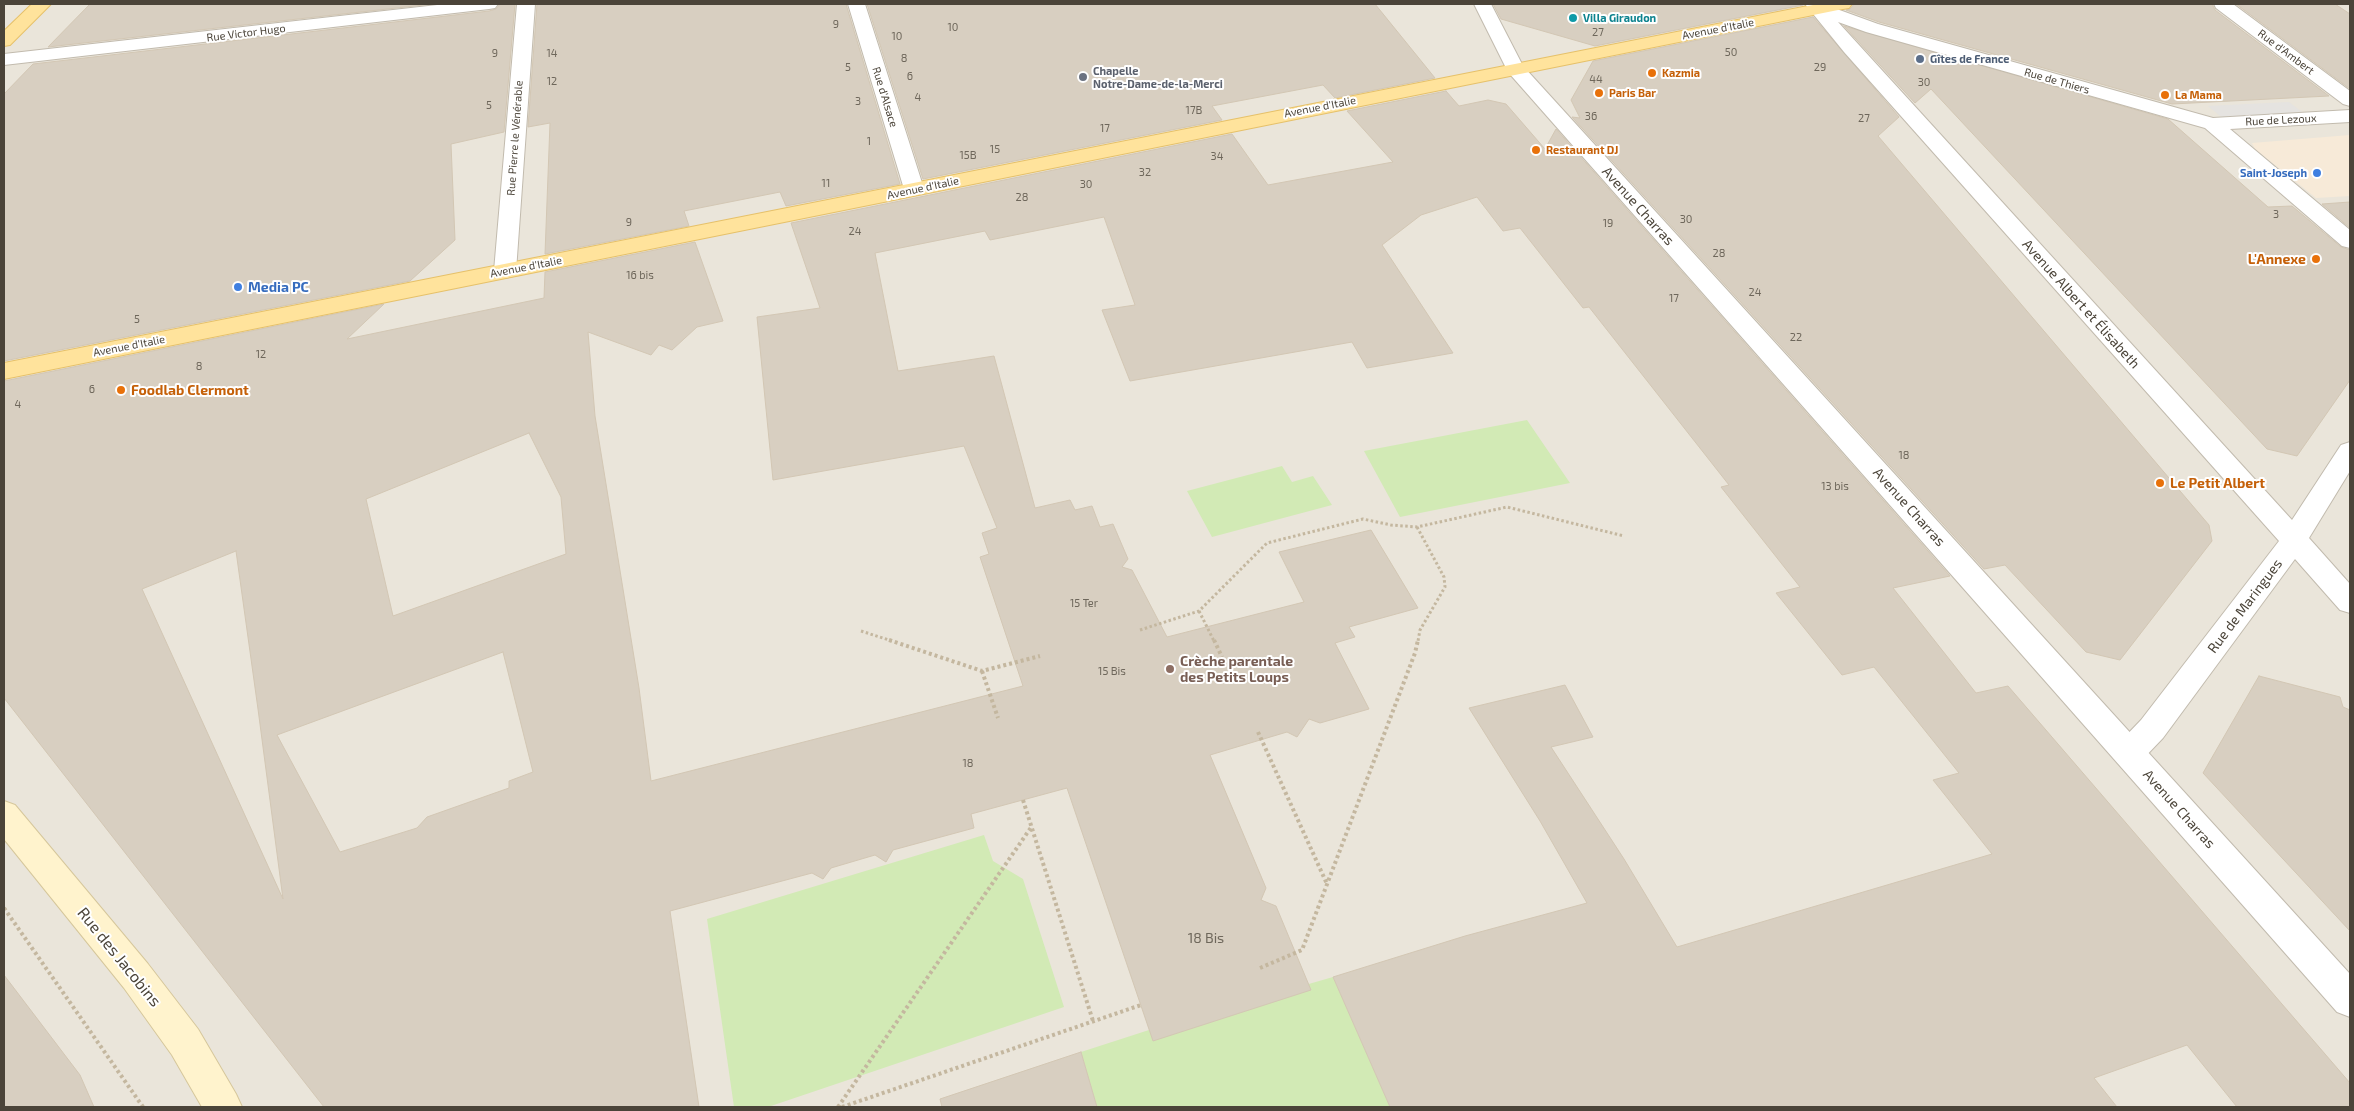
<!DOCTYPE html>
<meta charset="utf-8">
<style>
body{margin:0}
#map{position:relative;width:2354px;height:1111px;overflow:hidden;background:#f6f3ec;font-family:"Exo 2",sans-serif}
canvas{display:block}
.frame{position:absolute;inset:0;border:5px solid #4b4439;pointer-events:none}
</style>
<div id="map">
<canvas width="2354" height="1111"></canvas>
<div class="frame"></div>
</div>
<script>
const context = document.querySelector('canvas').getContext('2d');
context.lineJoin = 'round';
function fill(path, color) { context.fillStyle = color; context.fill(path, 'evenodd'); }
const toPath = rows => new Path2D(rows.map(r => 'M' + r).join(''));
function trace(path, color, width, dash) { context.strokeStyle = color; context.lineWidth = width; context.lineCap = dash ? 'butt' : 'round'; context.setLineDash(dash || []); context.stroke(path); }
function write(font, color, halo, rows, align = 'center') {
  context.font = font + ' "Exo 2",sans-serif'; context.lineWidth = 4; context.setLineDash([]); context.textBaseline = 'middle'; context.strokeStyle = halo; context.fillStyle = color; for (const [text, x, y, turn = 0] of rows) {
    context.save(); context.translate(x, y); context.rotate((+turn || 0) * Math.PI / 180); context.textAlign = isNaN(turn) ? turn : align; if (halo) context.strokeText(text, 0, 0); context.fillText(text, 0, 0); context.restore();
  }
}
const residential = toPath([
 [4,4,2350,4,2350,1107,4,1107]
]);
const commercial = toPath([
 [2350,135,2350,196,2316,198,2255,149,2252,143]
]);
const green = toPath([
 [1527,420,1570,483,1400,517,1364,451],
 [1282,466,1292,482,1313,476,1332,505,1212,537,1187,491],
 [984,835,993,861,1023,879,1064,1007,768,1107,734,1107,707,919],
 [1333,977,1390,1107,1097,1107,1081,1052,1149,1030]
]);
const parking = toPath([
 [2289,102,2306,115,2225,120,2208,106]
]);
const building = toPath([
 [90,4,432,4,48,47,90,4],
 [500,4,515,4,504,132,451,144,455,240,410,281,4,361,4,94,33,64,489,11,496,9,500,4],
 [537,4,846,4,900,184,786,206,780,192,684,211,689,226,545,254,550,123,528,127,537,4],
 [867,4,1375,4,1435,78,1335,98,1323,85,1212,106,1222,120,923,179,867,4],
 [1493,4,1803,4,1803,5,1595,46,1501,19,1493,4],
 [1854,4,2212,4,2215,10,2329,96,2172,104,1879,22,1846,10,1850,9,1854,4],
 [2236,4,2335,4,2350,14,2350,89,2236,4],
 [1813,17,1899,117,1878,136,2209,525,2212,541,2120,660,2086,652,2005,565,1984,569,1572,117,1580,118,1571,100,1593,61,1813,17],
 [1844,26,2168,119,2268,207,2292,206,2341,247,2350,250,2350,380,2297,456,2267,449,1931,89,1915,103,1844,26],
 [1446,91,1459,106,1488,100,1506,104,1545,149,1556,129,1950,576,1893,588,1976,693,2008,686,2350,1083,2350,1107,2237,1107,2187,1045,2094,1078,2117,1107,1390,1107,1333,977,1465,936,1587,903,1540,821,1469,708,1565,685,1593,737,1551,747,1624,859,1677,947,1992,854,1933,780,1959,773,1874,667,1842,675,1776,593,1800,587,1721,487,1729,485,1589,307,1583,308,1520,228,1503,231,1477,197,1421,215,1382,245,1453,353,1367,368,1352,342,1130,381,1102,310,1135,305,1104,217,990,240,985,231,875,253,898,371,994,356,1035,508,1070,500,1075,510,1092,506,1100,527,1113,524,1128,559,1122,567,1132,570,1167,637,1304,602,1279,552,1371,530,1418,608,1349,627,1355,637,1335,643,1369,709,1320,723,1309,719,1297,737,1287,732,1210,755,1266,888,1261,900,1276,906,1311,990,1153,1041,1067,788,971,814,974,828,893,850,886,862,875,855,831,868,823,879,812,873,670,911,699,1107,324,1107,4,698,4,381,384,304,347,339,544,298,545,272,695,242,723,321,697,327,672,350,659,345,651,355,588,332,595,416,639,688,651,781,1023,686,980,557,989,554,982,533,997,528,964,446,773,480,757,317,820,308,791,223,1232,134,1268,185,1393,162,1347,111,1446,91],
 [529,433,561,497,566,554,393,616,366,499,529,433],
 [236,551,258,709,283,899,142,589,236,551],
 [503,652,533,772,509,781,509,788,427,817,417,828,340,852,277,735,503,652],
 [2350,202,2350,228,2322,204,2350,202],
 [2259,676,2340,697,2343,707,2350,710,2350,931,2203,773,2259,676],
 [4,975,80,1075,94,1107,4,1107,4,975],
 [1081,1052,1097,1107,942,1107,940,1099,1081,1052]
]);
const pathFar1 = toPath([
 [1417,527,1444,577,1445,587,1420,630,1418,641],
 [1199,611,1214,641],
 [1140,630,1199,611,1267,543,1363,519,1391,525,1417,527,1507,507,1624,536],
 [861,631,892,641]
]);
const path = toPath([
 [889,640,982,671,1040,656],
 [1214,640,1222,657],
 [982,671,998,718],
 [1258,732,1327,884],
 [1023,800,1093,1021],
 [4,908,143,1107],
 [1260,968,1302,950,1415,653,1418,640],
 [838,1107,1032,826],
 [842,1107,1141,1005]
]);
const minor = toPath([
 [446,4,498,4,495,8,489,9,4,65,4,54,446,4],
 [517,4,535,4,516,271,513,276,505,278,497,276,494,271,517,4],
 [848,4,865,4,924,189,921,193,914,195,907,193,904,189,848,4],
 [1805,4,1823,4,1878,24,2213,118,2350,110,2350,122,2230,129,2350,230,2350,248,2342,246,2205,128,1866,32,1838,22,2292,520,2341,445,2350,442,2350,471,2309,538,2350,584,2350,613,2340,610,2295,559,2163,738,2140,762,2129,766,2118,762,2113,753,2118,744,2141,720,2279,541,1844,52,1805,4],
 [2214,4,2233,4,2350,91,2350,106,2343,104,2216,8,2214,4]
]);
const tertiary = toPath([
 [1474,4,1491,4,1523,66,2350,974,2350,1017,2337,1012,1508,72,1474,4]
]);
const secondary = toPath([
 [4,801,15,805,148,964,198,1029,236,1094,242,1107,202,1107,172,1055,124,988,4,839,4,801]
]);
const primary = toPath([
 [32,4,51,4,10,45,4,46,4,31,32,4],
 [1818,4,1852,4,1849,8,1843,9,4,379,4,363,1818,4]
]);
const markers = [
 [1573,18,5,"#0f9aa8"],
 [1920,59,5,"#5c6f8a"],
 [1652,73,5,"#e8710a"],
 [1083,77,5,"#6b7280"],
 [1599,93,5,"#e8710a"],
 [2165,95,5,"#e8710a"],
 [1536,150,5,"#e8710a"],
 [2317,173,5,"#3f7fe0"],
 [2316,259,5,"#e8710a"],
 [238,287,5,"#3f7fe0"],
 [121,390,5,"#e8710a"],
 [2160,483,5,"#e8710a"],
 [1170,669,5,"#8d6e63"]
];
const farCulturenames = [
 ["Villa Giraudon",1583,18]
];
const numberNames = [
 ["9",836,24],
 ["10",953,27],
 ["27",1598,32],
 ["10",897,36],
 ["50",1731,52],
 ["9",495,53],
 ["14",552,53],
 ["8",904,58],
 ["5",848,67],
 ["29",1820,67],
 ["6",910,76],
 ["44",1596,79],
 ["12",552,81],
 ["30",1924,82],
 ["4",918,97],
 ["3",858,101],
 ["5",489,105],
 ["17B",1194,110],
 ["36",1591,116],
 ["27",1864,118],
 ["17",1105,128],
 ["1",869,141],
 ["15",995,149],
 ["15B",968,155],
 ["34",1217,156],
 ["32",1145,172],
 ["11",826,183],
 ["30",1086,184],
 ["28",1022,197],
 ["3",2276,214],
 ["30",1686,219],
 ["9",629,222],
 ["19",1608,223],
 ["24",855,231],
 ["28",1719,253],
 ["16 bis",640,275],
 ["24",1755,292],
 ["17",1674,298],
 ["5",137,319],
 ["22",1796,337],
 ["12",261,354],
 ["8",199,366],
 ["6",92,389],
 ["4",18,404],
 ["18",1904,455],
 ["13 bis",1835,486],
 ["15 Ter",1084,603],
 ["15 Bis",1112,671],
 ["18",968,763]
];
const farStreetnames = [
 ["Avenue d'Italie",1718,29,-11],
 ["Rue Victor Hugo",246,33,-7],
 ["Rue d'Ambert",2286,52,37],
 ["Rue de Thiers",2057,81,16],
 ["Rue d'Alsace",885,97,73],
 ["Avenue d'Italie",1320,107,-11],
 ["Rue de Lezoux",2281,120,-3],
 ["Rue Pierre le Vénérable",515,138,-86],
 ["Avenue d'Italie",923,188,-12],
 ["Avenue d'Italie",526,267,-11],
 ["Avenue d'Italie",129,346,-11]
];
const farServicenames = [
 ["Gîtes de France",1930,59]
];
const farWorshipnames = [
 ["Chapelle",1093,71],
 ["Notre-Dame-de-la-Merci",1093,84]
];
const farFoodnames = [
 ["Kazmia",1662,73],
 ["Paris Bar",1609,93],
 ["La Mama",2175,95],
 ["Restaurant DJ",1546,150]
];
const farShopnames = [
 ["Saint-Joseph",2307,173]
];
const streetNames = [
 ["Avenue Charras",1638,206,48],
 ["Avenue Albert et Élisabeth",2081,304,48],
 ["Avenue Charras",1909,507,48],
 ["Rue de Maringues",2245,606,-53],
 ["Avenue Charras",2179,809,48]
];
const foodNames = [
 ["L'Annexe",2306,259,"right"],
 ["Foodlab Clermont",131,390],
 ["Le Petit Albert",2170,483]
];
const shopNames = [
 ["Media PC",248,287]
];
const educationNames = [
 ["Crèche parentale",1180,661],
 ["des Petits Loups",1180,677]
];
const nearNumbernames = [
 ["18 Bis",1206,938]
];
const nearStreetnames = [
 ["Rue des Jacobins",119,957,51]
];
fill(residential, '#eae5da');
fill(commercial, '#f7ead8');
fill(green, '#d2eab5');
fill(parking, '#e5e3e0');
fill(building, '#d8cfc1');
trace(building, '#d3c7b4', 1);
trace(minor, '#c2bbae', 2);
trace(tertiary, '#c2bbae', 2);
trace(secondary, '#d6c79b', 2);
trace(primary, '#e6c16a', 2);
trace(pathFar1, '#c4b79f', 3, [2.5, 2.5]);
trace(path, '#c4b79f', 4, [3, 3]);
fill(minor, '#fff');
fill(tertiary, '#fff');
fill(secondary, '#fff3cd');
fill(primary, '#ffe39c');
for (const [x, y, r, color] of markers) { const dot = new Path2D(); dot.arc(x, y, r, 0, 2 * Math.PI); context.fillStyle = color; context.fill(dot); trace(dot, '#fff', 2); }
write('bold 11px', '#0d838f', '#fff', farCulturenames, 'left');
write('11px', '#6e675b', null, numberNames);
write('11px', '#4b4439', '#fff', farStreetnames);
write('bold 11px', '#4e5e75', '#fff', farServicenames, 'left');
write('bold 11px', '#5b616d', '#fff', farWorshipnames, 'left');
write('bold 11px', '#c56008', '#fff', farFoodnames, 'left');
write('bold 11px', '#366cbe', '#fff', farShopnames, 'right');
write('14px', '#4b4439', '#fff', streetNames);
write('bold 14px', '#c56008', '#fff', foodNames, 'left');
write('bold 14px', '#366cbe', '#fff', shopNames, 'left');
write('bold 14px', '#785e54', '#fff', educationNames, 'left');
write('14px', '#6e675b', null, nearNumbernames);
write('16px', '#4b4439', '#fff', nearStreetnames);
</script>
